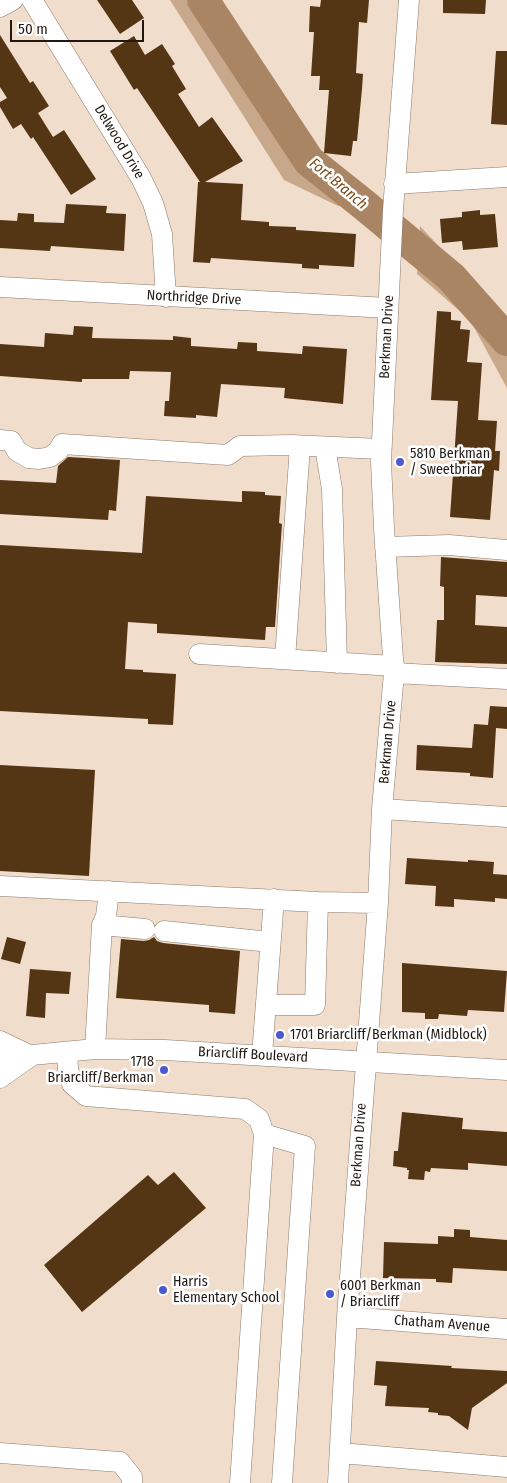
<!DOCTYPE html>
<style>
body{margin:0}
#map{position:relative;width:507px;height:1483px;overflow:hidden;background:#f1ddcc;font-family:"Fira Sans Condensed",sans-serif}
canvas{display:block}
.scale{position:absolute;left:10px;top:20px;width:134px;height:22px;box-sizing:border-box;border:2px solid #201913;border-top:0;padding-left:6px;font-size:15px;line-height:18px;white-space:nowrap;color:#201913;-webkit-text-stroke:4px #fff;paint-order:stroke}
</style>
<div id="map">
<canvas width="507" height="1483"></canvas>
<div class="scale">50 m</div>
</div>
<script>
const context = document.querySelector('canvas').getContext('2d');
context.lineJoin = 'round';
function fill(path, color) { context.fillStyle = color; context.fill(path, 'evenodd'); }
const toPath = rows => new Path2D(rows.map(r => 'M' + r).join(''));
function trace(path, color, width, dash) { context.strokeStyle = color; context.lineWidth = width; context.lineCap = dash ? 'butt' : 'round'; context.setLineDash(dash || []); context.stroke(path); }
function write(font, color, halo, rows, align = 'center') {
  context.font = font + ' "Fira Sans Condensed",sans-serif'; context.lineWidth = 5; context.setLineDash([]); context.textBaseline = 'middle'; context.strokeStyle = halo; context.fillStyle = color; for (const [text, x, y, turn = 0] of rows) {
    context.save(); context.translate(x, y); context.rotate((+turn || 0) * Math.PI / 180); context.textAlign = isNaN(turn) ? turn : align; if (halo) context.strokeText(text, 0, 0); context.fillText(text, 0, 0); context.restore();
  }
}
const green = toPath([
 [170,0,217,0,313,145,366,193,357,202,338,206,284,180],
 [420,226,507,319,507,388,470,320,417,274]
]);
const river = toPath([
 [203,0,309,161,363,204,451,277,507,340]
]);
const building = toPath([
 [97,0,132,0,144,18,120,34],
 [321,0,369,0,367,23,359,22,356,73,363,74,362,89,357,141,353,141,351,156,324,153,329,90,319,90,320,76,311,76,314,32,309,32,310,6,320,7],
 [443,0,486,0,485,14,443,13],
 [0,35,30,83,33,81,49,106,38,113,53,137,64,130,96,179,71,195,33,137,31,139,21,124,13,129,0,107,0,102,7,98,0,87],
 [134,36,145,55,162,44,175,64,172,66,186,89,178,94,199,127,212,117,243,161,205,182,243,184,241,220,269,222,269,226,296,227,296,230,356,234,354,267,319,265,319,269,302,268,302,264,211,258,210,263,193,262,198,182,200,182,137,88,134,90,110,51],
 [496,51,507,51,507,125,491,124],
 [66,204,107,206,106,213,126,214,124,251,51,246,50,251,0,248,0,220,17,221,18,213,34,214,34,222,64,223],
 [480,210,480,215,495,214,498,247,463,250,462,241,442,243,440,219,462,217,462,212],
 [437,311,451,312,451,320,461,321,460,329,470,330,467,362,482,363,478,420,497,421,495,451,500,451,499,471,494,470,490,520,450,517,458,401,431,400],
 [74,326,93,327,92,338,173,340,173,336,191,338,191,346,237,349,238,342,257,343,257,351,302,354,303,346,347,349,343,404,284,398,285,388,221,384,217,417,196,415,196,418,164,416,165,401,169,401,171,372,130,371,129,379,82,379,82,382,0,376,0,344,44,347,45,333,73,335],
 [68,457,120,460,116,511,109,510,108,520,0,514,0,480,56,483,58,466],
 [242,491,265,492,265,495,281,496,279,523,282,524,275,627,266,627,265,640,157,633,157,624,128,622,125,669,143,670,143,672,176,674,173,725,148,724,148,719,0,711,0,545,142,553,146,496,242,502],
 [441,557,507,562,507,597,476,595,475,625,507,627,507,664,435,662,437,620,444,620,444,587,440,586],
 [490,706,507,707,507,729,496,728,493,778,470,776,470,773,416,770,417,745,472,748,474,724,488,725],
 [0,765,95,770,89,876,0,871],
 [407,858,468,862,468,860,494,862,493,874,507,875,507,899,495,898,495,902,454,899,454,907,435,906,436,886,405,884],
 [7,937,26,942,20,964,1,959],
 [154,937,157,941,163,943,240,951,235,1014,209,1012,209,1005,116,998,121,939,144,941,149,940],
 [402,963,507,971,504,1012,468,1010,467,1016,439,1014,438,1019,425,1019,425,1013,402,1012],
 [30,969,71,972,69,994,46,993,45,1018,26,1016],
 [402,1112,463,1118,462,1129,507,1132,507,1166,468,1163,468,1170,431,1168,430,1172,425,1171,424,1180,408,1179,409,1170,407,1170,407,1168,393,1166,394,1151,398,1151],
 [174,1172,206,1208,82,1312,44,1265,148,1175,158,1185],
 [454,1229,470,1230,470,1237,507,1240,507,1271,453,1268,452,1283,436,1282,436,1279,383,1278,384,1242,438,1244,438,1236,454,1237],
 [376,1361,452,1366,451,1368,507,1371,507,1383,472,1408,468,1430,449,1416,438,1415,438,1413,428,1412,429,1408,385,1406,387,1386,374,1385]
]);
const minor = toPath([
 [32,0,141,178,153,203,162,234,166,297],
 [0,7,13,0],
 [394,184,507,177],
 [0,287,388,308],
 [0,440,11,441,17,451,29,458,39,459,50,457,58,451,62,444,228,455,240,446,291,445,381,449],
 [325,447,332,489,337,663],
 [385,547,449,545,507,550],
 [199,654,394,666],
 [285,659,300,446],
 [394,673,507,679],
 [382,809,507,817],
 [0,886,318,902,378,903],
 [102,925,145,929],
 [164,931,270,942],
 [266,1005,315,1005,318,902],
 [0,1041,29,1055],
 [95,1049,102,925,106,916,109,891],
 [67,1052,68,1069,72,1084,86,1096,245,1109,259,1119,264,1134,240,1483],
 [262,1055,274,899],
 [0,1058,95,1049,165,1050,507,1070],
 [0,1078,31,1056],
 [264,1134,305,1146,282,1483],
 [347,1317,507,1329],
 [0,1453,120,1462,132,1477,132,1483],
 [340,1453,507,1467],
 [338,1483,347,1317,378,903,382,809,394,673,384,528,381,462,393,210,409,0]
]);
const markers = [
 [400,462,5,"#4c59ce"],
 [280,1035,5,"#4c59ce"],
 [164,1070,5,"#4c59ce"],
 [163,1290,5,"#4c59ce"],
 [330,1294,5,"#4c59ce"]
];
const streetNames = [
 ["Delwood Drive",119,142,59],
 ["Northridge Drive",194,298,3],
 ["Berkman Drive",387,337,-87],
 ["Berkman Drive",388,742,-85],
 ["Briarcliff Boulevard",253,1055,3],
 ["Berkman Drive",359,1145,-86],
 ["Chatham Avenue",442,1324,4]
];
const poiNames = [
 ["5810 Berkman",410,454],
 ["/ Sweetbriar",410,470],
 ["1701 Briarcliff/Berkman (Midblock)",290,1035],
 ["1718",154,1062,"right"],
 ["Briarcliff/Berkman",154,1078,"right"],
 ["Harris",173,1282],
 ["Elementary School",173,1298],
 ["6001 Berkman",340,1286],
 ["/ Briarcliff",340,1302]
];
const waterNames = [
 ["Fort Branch",338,184,40]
];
fill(green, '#c8a88b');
trace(river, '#aa8564', 32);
fill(building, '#543514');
trace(minor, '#8b796a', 21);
trace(minor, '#fff', 20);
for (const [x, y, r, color] of markers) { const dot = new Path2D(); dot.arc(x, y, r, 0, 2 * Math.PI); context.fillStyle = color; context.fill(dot); trace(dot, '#fff', 2); }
write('14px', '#201913', '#fff', streetNames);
write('14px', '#201913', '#fff', poiNames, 'left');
write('italic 15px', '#7b4912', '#fff', waterNames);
</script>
